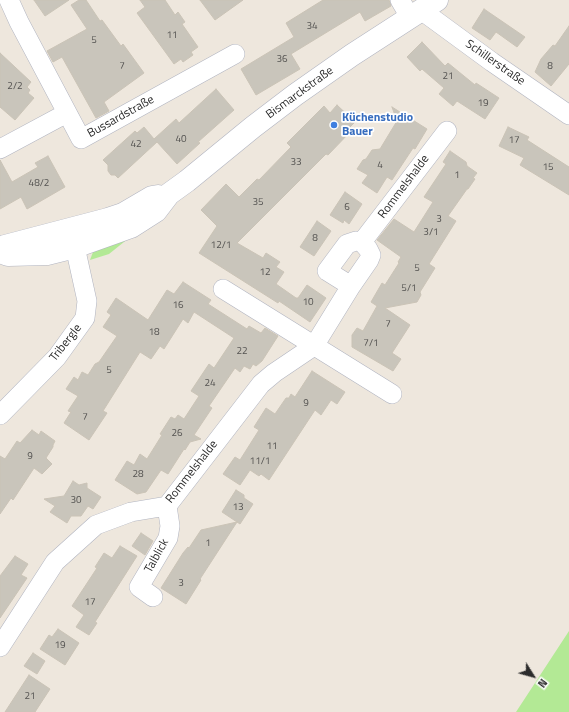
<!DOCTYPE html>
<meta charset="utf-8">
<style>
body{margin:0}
#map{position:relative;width:569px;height:712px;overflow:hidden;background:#eee7dd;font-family:"Titillium Web",sans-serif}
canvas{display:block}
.north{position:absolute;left:513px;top:656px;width:40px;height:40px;-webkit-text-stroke:3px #fff;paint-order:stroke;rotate:127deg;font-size:11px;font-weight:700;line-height:16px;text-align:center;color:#2c2c2c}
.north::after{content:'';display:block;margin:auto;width:14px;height:18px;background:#2c2c2c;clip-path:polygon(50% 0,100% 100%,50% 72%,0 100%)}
</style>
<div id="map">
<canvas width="569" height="712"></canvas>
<div class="north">N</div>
</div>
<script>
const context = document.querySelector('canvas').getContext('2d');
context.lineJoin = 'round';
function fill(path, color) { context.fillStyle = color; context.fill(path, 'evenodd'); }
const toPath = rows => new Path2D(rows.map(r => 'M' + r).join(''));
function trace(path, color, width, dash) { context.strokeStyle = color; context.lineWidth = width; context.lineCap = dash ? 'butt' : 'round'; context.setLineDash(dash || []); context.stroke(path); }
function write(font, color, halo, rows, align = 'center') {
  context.font = font + ' "Titillium Web",sans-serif'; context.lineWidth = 3.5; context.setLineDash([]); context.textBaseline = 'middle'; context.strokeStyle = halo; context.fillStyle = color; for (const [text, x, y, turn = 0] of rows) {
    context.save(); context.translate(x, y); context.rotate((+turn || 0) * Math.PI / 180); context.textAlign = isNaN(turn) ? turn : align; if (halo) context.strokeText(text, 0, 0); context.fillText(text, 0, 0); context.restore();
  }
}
const green = toPath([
 [129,238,109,254,90,260,93,252,102,246],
 [569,631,569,712,516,712]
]);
const building = toPath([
 [34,0,69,0,45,16,34,0],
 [79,0,86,0,100,21,102,20,121,46,123,44,144,73,104,102,109,111,96,118,62,57,53,62,47,51,87,29,71,5,79,0],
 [140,0,165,0,175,15,178,12,185,22,182,24,198,47,191,52,193,55,183,62,181,59,174,64,137,13,145,7,140,0],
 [200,0,243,0,215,20,200,0],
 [323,0,389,0,391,6,365,21,360,12,291,54,300,69,256,95,241,69,294,37,286,23,323,0],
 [484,9,525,37,517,47,496,32,490,40,472,28,484,9],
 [569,26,569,64,551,86,535,72,541,59,553,45,555,46,569,26],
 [422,42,445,66,448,63,475,85,476,83,499,98,485,119,457,101,453,106,439,94,444,88,422,69,420,71,407,57,422,42],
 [0,53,31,82,27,87,30,90,28,93,34,98,15,120,0,107,0,53],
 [216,89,234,110,198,142,200,143,177,164,157,142,118,178,115,175,111,175,108,171,108,165,103,160,135,131,137,133,144,127,154,139,176,119,179,123,216,89],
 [337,105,355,122,349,128,352,130,328,155,326,154,237,243,263,258,266,253,280,262,276,267,284,272,276,284,296,298,298,298,307,285,326,298,310,322,279,301,278,303,199,253,217,226,201,210,226,184,239,197,257,179,259,180,291,147,287,143,324,106,330,113,337,105],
 [392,107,427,129,415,149,413,148,392,180,387,177,377,193,362,183,368,175,357,169,363,160,366,159,372,150,380,149,397,121,392,107],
 [508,127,529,137,527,140,569,167,569,195,520,165,524,158,499,146,508,127],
 [450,151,466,162,467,166,477,173,473,178,475,179,468,189,467,189,448,216,456,221,429,264,435,268,420,292,421,295,417,302,385,308,410,325,392,353,401,359,393,371,352,347,352,335,357,328,363,331,377,306,371,302,382,283,385,285,399,263,398,262,401,257,377,240,394,219,414,232,433,202,424,197,446,164,443,162,450,151],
 [48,156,65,187,27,209,21,197,0,209,0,160,12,182,38,167,35,163,48,156],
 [345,192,362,204,349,224,344,220,343,223,330,215,345,192],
 [317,221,331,231,314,256,300,247,317,221],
 [183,282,211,300,208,304,247,329,249,326,261,333,265,328,278,336,262,361,256,366,253,364,250,369,244,366,240,372,235,368,209,406,212,408,194,435,201,439,190,442,185,450,184,449,168,474,161,470,146,492,137,494,115,480,127,461,134,465,140,454,147,459,162,435,160,434,171,417,175,419,178,415,184,419,199,396,191,391,209,364,214,368,234,338,194,312,188,323,183,319,164,349,160,346,151,359,140,352,103,411,107,413,89,440,64,423,71,412,68,411,78,396,66,389,74,377,78,380,82,372,88,375,95,364,99,362,117,336,103,327,111,315,107,312,116,298,148,320,167,290,174,294,183,282],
 [312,371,345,392,337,404,331,400,321,415,315,410,269,480,261,474,259,476,250,470,240,485,223,474,235,457,240,460,259,430,254,427,266,408,275,414,286,398,289,398,291,394,295,397,312,371],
 [32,430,39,435,41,431,55,441,53,445,53,447,46,458,52,464,42,474,34,468,13,500,11,498,0,514,0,456,5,459,17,441,20,443,32,430],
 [73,481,79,485,87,483,87,488,101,497,93,509,88,506,81,516,71,516,67,523,50,512,55,506,44,499,64,496,73,481],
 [236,490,244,495,244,498,253,504,240,524,222,512,236,490],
 [237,522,200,579,201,580,186,604,161,588,183,553,188,547,189,548,201,530,237,522],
 [141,533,153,541,145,555,132,546,141,533],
 [120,546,137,556,95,622,97,623,89,635,76,627,84,615,72,606,97,568,95,567,104,553,112,558,120,546],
 [15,556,28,564,21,575,27,578,0,618,0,576,15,556],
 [58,629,79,643,65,665,40,649,49,635,52,637,58,629],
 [33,653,45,661,37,674,24,666,33,653],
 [29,675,50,689,35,712,5,712,29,675]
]);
const street = toPath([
 [9,0,19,22,81,139,235,54],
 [400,0,410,17],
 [421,10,492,62,569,115],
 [0,149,67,113],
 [362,242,447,131],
 [223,289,392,394],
 [0,415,57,357,85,318,87,301,72,233],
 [153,597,139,587,168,538,170,526,167,506],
 [0,647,55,562,96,525,131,512,167,506,261,384,274,373,314,346,351,286,369,260,371,255,368,249,362,242,356,241,347,244,327,271,351,286]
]);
const secondary = toPath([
 [5,246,108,219,123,214,152,197,158,196],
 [0,252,8,255,47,254,75,247,131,227,156,211,169,194,187,181,253,127,295,95,352,55,437,0]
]);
const markers = [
 [334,125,4,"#3f7fe0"]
];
const numberNames = [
 ["34",312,27],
 ["11",172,36],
 ["5",94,41],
 ["36",282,60],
 ["7",122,67],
 ["8",550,67],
 ["21",448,77],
 ["2/2",15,87],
 ["19",483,104],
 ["40",181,140],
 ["17",514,141],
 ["42",136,145],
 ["33",296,163],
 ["4",380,166],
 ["15",548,168],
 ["1",457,176],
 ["48/2",39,184],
 ["35",258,203],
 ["6",347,208],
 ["3",439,220],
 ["3/1",431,233],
 ["8",315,239],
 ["12/1",221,246],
 ["5",417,269],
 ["12",265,273],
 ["5/1",409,289],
 ["10",308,303],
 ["16",178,306],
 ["7",388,325],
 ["18",154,333],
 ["7/1",371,344],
 ["22",242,352],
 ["5",109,371],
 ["24",210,384],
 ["9",306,404],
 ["7",85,418],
 ["26",177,434],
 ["11",272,447],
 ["9",30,457],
 ["11/1",260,462],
 ["28",138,475],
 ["30",76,501],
 ["13",238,508],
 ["1",208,544],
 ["3",181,584],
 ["17",90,603],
 ["19",60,646],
 ["21",30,697]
];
const streetNames = [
 ["Schillerstraße",495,63,35],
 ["Bismarckstraße",300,93,-36],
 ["Bussardstraße",121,117,-29],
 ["Rommelshalde",404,187,-53],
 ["Tribergle",66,343,-52],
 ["Rommelshalde",192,472,-52],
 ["Talblick",157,556,-61]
];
const shopNames = [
 ["Küchenstudio",342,118],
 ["Bauer",342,132]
];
fill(green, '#b3e995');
fill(building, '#c9c5bb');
trace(building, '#cac3b6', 1);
trace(street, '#b1b4c0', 20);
trace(secondary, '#b1b4c0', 23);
trace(street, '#fff', 19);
trace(secondary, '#fff', 22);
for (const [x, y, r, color] of markers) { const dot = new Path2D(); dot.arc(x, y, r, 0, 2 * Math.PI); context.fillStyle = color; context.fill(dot); trace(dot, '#fff', 1.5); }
write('10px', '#535250', null, numberNames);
write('12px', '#2c2c2c', '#fff', streetNames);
write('bold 12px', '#366cbe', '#fff', shopNames, 'left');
</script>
